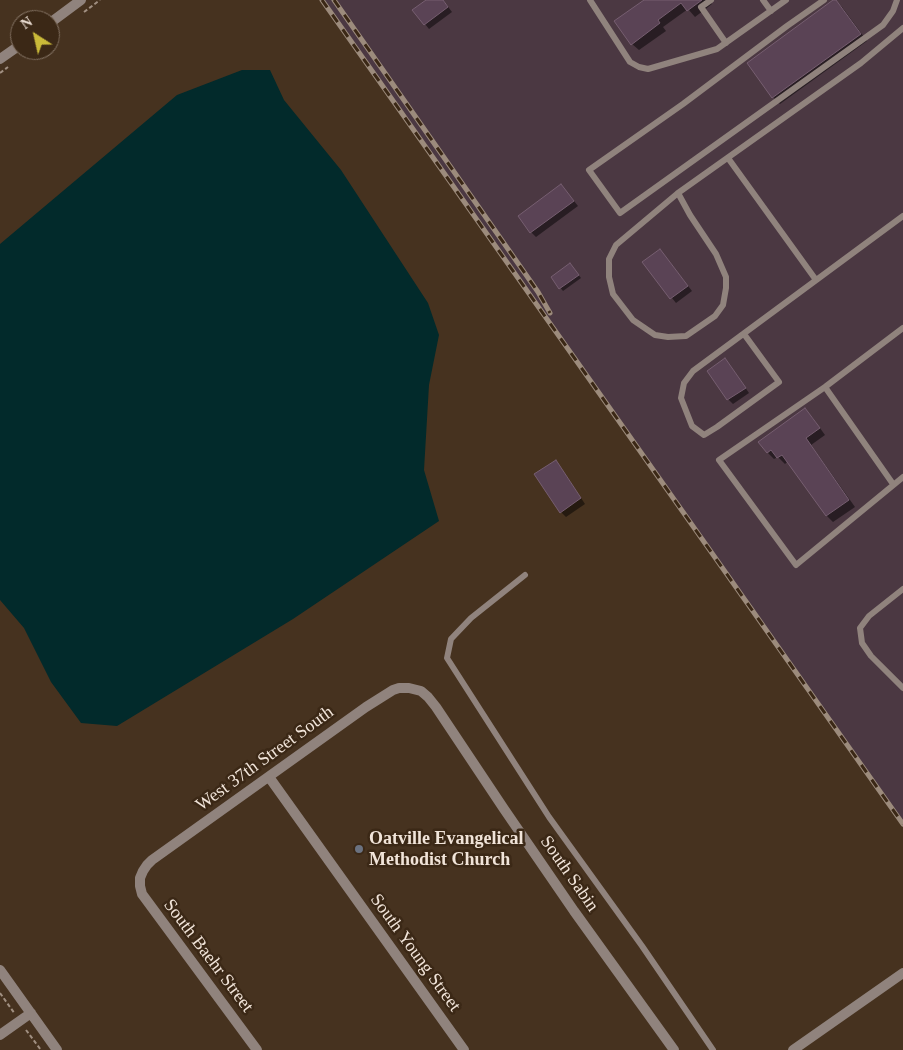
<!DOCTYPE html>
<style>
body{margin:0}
#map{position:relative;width:903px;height:1050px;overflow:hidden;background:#46321f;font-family:"Times New Roman",serif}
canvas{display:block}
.north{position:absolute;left:10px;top:10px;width:50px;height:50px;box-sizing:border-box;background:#3b2816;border:1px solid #847364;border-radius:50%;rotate:325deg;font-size:14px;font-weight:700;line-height:20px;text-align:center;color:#f1e4d9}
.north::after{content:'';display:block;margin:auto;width:18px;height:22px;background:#caba39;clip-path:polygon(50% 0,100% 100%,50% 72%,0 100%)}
</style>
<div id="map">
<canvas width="903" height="1050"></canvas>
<div class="north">N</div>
</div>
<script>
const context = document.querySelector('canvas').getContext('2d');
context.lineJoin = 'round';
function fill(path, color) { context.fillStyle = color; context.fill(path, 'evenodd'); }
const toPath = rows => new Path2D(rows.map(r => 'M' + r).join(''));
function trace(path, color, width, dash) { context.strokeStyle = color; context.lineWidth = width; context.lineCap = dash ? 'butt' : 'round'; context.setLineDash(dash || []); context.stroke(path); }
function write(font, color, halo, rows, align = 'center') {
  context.font = font + ' "Times New Roman",serif'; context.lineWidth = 5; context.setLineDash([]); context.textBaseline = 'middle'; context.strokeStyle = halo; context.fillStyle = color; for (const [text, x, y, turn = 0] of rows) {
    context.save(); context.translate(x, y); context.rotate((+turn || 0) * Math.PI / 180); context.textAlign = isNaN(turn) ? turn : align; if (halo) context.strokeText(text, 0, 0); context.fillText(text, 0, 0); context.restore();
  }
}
const industrial = toPath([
 [321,0,903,0,903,825]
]);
const water = toPath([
 [242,70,270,70,284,100,341,170,428,303,439,335,429,385,424,470,439,521,293,619,117,726,81,723,51,682,24,628,0,600,0,244,177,95]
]);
const shadow = toPath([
 [428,0,443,0,452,12,429,29,425,24],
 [646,0,709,0,712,4,695,17,688,9,663,27,666,31,639,50,632,44],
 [835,0,842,7,867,41,780,104,773,97,749,63],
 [561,185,578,206,536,237,531,232],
 [664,255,692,291,676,303,644,263],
 [573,268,581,278,563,291,552,278],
 [725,360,730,365,749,393,733,404,728,399,709,371],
 [805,410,812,417,825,435,811,445,855,507,833,522,827,516,788,461,785,464,778,457,774,459,768,453],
 [556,462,560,466,585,504,566,517,561,512]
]);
const building = toPath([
 [426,0,443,0,448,7,424,25,412,10,426,0],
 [644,0,702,0,687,11,681,3,658,20,660,23,631,45,614,21,644,0],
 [833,0,836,0,861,34,772,98,747,63,833,0],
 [561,184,574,201,530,233,518,216,561,184],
 [660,249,688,286,670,299,642,262,660,249],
 [570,263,579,275,559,289,551,277,570,263],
 [725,358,746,388,727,400,707,371,725,358],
 [805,408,820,428,806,438,849,500,826,516,782,455,777,458,771,450,767,453,758,442,805,408],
 [556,460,581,498,560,513,534,474,556,460]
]);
const path = toPath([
 [84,12,100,0],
 [50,36,56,32],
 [0,73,8,67],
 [0,993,15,1014],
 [26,1030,41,1050]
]);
const service = toPath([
 [590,0,630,62,639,67,648,69,717,49,786,0],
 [711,0,701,7,726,43],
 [763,0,771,11],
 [824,0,787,26,683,104,589,170,620,213,883,25,893,11,897,0],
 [728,158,816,280],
 [678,193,690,215,716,254,726,277,726,288,723,305,715,316,686,336,668,337,655,335,633,320,613,294,609,277,609,259,616,245,678,193,861,63,903,28],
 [903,328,825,387,719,460,796,565,903,477],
 [744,334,779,382,717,427,704,435,692,426,681,398,684,383,693,371,903,216],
 [825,387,893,484],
 [525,575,471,618,451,639,447,658,549,817,642,946,713,1050],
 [903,589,869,616,860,628,862,643,871,656,903,688]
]);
const minor = toPath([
 [50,23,81,0],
 [0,59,20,45],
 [269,777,464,1050],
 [0,970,57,1050],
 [0,1035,31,1013],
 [257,1050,142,894,140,886,140,878,143,871,147,865,152,860,366,707,393,690,399,688,409,688,421,691,428,697,436,707,504,809,574,911,674,1050]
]);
const tertiary = toPath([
 [793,1050,903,973]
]);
const rail = toPath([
 [322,0,903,824],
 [334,0,538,292,550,313]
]);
const markers = [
 [359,849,5,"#6b7280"]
];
const streetNames = [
 ["West 37th Street South",265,759,-36],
 ["South Sabin",569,874,55],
 ["South Young Street",415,953,54],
 ["South Baehr Street",208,956,53]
];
const poiNames = [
 ["Oatville Evangelical",369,839],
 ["Methodist Church",369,860]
];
fill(industrial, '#4b3842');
fill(water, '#022a2b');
fill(shadow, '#0007');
fill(building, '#5a4355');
trace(building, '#765e70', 1);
trace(path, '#a08f81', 2, [4, 2.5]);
trace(service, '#90837d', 6);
trace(minor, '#90837d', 10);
trace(tertiary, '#90837d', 10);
trace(rail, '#9c8b7c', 5);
trace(rail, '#3b2816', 3, [9]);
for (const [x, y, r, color] of markers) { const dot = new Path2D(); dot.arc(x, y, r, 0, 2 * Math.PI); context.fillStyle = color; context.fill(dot); trace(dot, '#3b2816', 2); }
write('18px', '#f1e4d9', '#3b2816', streetNames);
write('bold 18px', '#f1e4d9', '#3b2816', poiNames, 'left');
</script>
